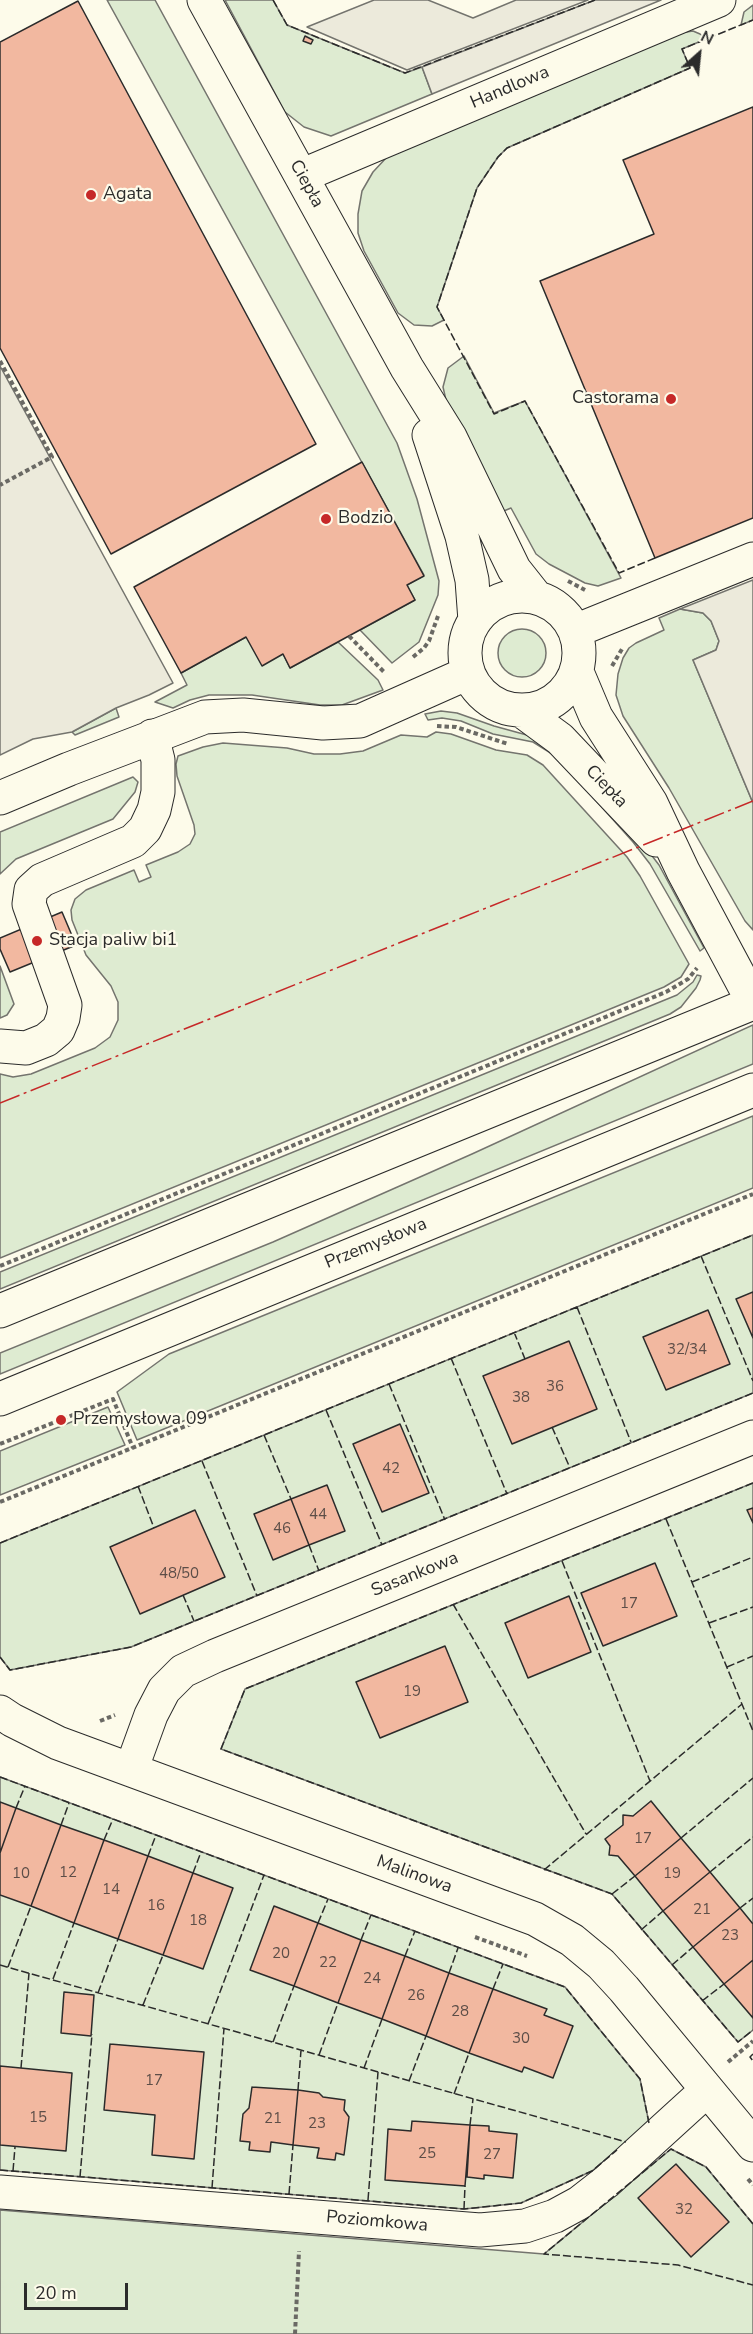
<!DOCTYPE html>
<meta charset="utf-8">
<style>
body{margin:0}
#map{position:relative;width:753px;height:2334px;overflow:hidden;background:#fdfbea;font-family:"Nunito Sans",sans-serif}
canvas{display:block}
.north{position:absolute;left:669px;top:24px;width:60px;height:60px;-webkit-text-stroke:4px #fdfbea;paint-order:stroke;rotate:27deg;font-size:16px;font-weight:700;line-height:24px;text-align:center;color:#2b2b2b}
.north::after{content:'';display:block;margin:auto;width:21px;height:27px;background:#2b2b2b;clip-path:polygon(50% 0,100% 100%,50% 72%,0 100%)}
.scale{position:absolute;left:24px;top:2283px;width:104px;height:27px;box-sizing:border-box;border:3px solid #2b2b2b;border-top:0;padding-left:8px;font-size:18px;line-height:21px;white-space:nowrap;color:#2b2b2b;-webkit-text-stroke:4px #fdfbea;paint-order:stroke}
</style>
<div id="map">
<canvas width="753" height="2334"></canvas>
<div class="north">N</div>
<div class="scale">20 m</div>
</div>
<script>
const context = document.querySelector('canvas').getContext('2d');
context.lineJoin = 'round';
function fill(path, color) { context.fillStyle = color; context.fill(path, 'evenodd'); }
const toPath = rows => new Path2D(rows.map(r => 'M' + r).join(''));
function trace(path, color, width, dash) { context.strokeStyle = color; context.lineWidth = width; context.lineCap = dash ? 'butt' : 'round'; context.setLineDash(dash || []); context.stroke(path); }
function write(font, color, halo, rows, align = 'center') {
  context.font = font + ' "Nunito Sans",sans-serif'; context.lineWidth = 4.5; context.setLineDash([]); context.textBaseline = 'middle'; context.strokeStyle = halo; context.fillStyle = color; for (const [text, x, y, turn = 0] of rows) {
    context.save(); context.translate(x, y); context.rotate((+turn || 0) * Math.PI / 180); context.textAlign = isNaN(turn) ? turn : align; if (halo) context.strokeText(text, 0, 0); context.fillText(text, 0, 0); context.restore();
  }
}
const green = toPath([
 [107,0,155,0,397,443,417,499,439,581,438,595,419,642,392,663,360,630,415,600,407,585,424,575,107,0],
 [225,0,273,0,287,25,405,73,422,67,432,94,331,136,304,127,285,112,225,0],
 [753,5,753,20,741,25,744,12,753,5],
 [693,31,700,34,706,39,682,49,690,68,507,148,498,157,477,188,437,307,444,320,432,326,414,325,398,313,364,251,358,233,358,214,362,191,373,172,387,157,680,33,693,31],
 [464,356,494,413,525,401,621,578,598,586,585,583,549,564,536,554,511,508,499,513,446,400,443,387,448,368,464,356],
 [680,609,703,613,711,621,719,641,716,650,693,660,753,803,753,930,745,921,669,788,623,716,616,695,618,674,623,658,629,648,636,643,664,630,659,618,680,609],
 '498 653a24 24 0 1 1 48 0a24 24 0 1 1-48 0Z',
 [246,637,283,654,290,668,338,642,378,680,383,690,342,705,320,705,252,695,209,695,190,700,173,708,155,702,187,685,181,673,246,637],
 [116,708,119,717,75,735,72,732,116,708],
 [441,711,457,713,494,726,545,740,640,840,659,865,704,948,700,951,650,864,633,842,557,757,533,742,493,734,461,721,442,718,428,720,425,714,441,711],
 [436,732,451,734,496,750,527,755,543,765,627,857,640,876,689,964,681,977,664,987,0,1258,0,1074,13,1077,31,1074,95,1048,110,1037,118,1020,118,1002,111,986,86,955,72,920,71,910,75,899,86,890,134,870,139,882,151,877,146,865,178,852,190,844,195,834,194,825,177,776,176,764,178,756,203,747,223,743,287,748,314,754,340,754,363,751,401,735,427,737,436,732],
 [133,777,138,782,135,792,113,819,16,859,0,874,0,832,133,777],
 [0,966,14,1004,7,1015,0,1018,0,966],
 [697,975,701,976,700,980,696,988,681,1007,670,1014,0,1289,0,1272,677,995,693,982,697,975],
 [753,1025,753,1064,0,1374,0,1353,273,1242,472,1154,753,1025],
 [753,1116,753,1188,137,1440,117,1392,169,1354,753,1116],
 [753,1235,753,1393,131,1647,10,1670,0,1657,0,1543,753,1235],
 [108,1407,125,1445,0,1495,0,1451,108,1407],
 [753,1483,753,2030,738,2042,612,1894,221,1749,245,1689,753,1483],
 [0,1777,565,1987,640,2079,649,2123,592,2171,521,2203,464,2209,0,2170,0,1777],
 [671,2149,706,2167,753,2224,753,2334,0,2334,0,2210,544,2254,671,2149]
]);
const parking = toPath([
 [374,0,428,0,473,18,516,0,588,0,407,70,307,27,374,0],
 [595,0,661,0,432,94,422,67,595,0],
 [0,366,173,683,149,695,116,708,72,732,33,739,0,755,0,366],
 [753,580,753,803,693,660,716,650,719,641,711,621,703,613,680,609,753,580]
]);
const building = toPath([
 [78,1,316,444,111,554,0,348,0,42,78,1],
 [305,36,313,40,311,44,303,41,305,36],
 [753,107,753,518,655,558,540,281,654,234,623,160,753,107],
 [362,462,424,576,407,585,415,600,290,668,283,654,262,666,246,637,181,673,134,587,362,462],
 [62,912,76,945,10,972,0,949,0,938,62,912],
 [753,1292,753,1338,736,1299,753,1292],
 [708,1310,730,1364,666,1390,643,1337,708,1310],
 [569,1341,597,1409,512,1444,483,1376,569,1341],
 [400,1424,429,1493,382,1512,353,1444,400,1424],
 [327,1485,345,1531,309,1545,291,1499,327,1485],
 [291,1499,309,1545,273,1560,254,1514,291,1499],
 [753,1508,753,1523,747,1510,753,1508],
 [195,1510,225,1577,140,1614,110,1547,195,1510],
 [655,1563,677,1616,603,1646,581,1593,655,1563],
 [569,1596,591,1652,528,1678,505,1623,569,1596],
 [445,1646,468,1702,380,1738,356,1682,445,1646],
 [651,1801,681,1838,635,1876,618,1856,609,1855,610,1846,605,1839,623,1825,623,1815,633,1816,651,1801],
 [0,1802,16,1808,0,1853,0,1802],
 [16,1808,61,1825,31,1906,0,1895,0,1853,16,1808],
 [61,1825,104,1840,74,1923,31,1906,61,1825],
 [681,1838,710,1872,663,1911,635,1876,681,1838],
 [104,1840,148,1856,118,1939,74,1923,104,1840],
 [148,1856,193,1873,163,1955,118,1939,148,1856],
 [710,1872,740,1908,693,1947,663,1911,710,1872],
 [193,1873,233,1888,203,1969,163,1955,193,1873],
 [274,1906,318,1923,294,1986,250,1970,274,1906],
 [740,1908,753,1924,753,1960,724,1984,693,1947,740,1908],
 [318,1923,361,1940,338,2003,294,1986,318,1923],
 [361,1940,405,1956,382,2019,338,2003,361,1940],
 [405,1956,449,1973,426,2036,382,2019,405,1956],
 [753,1960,753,2018,724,1984,753,1960],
 [449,1973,493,1989,469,2053,426,2036,449,1973],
 [493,1989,547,2009,544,2015,573,2026,553,2078,524,2067,522,2072,469,2053,493,1989],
 [64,1992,94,1995,91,2036,61,2033,64,1992],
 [110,2044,204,2052,194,2159,152,2155,155,2115,104,2110,110,2044],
 [0,2066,72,2073,66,2151,0,2145,0,2066],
 [252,2087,298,2090,293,2145,271,2142,270,2152,249,2150,250,2142,240,2141,243,2114,249,2108,252,2087],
 [298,2090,319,2093,323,2097,345,2100,344,2110,349,2117,344,2155,336,2153,335,2160,317,2158,319,2148,293,2145,298,2090],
 [412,2121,470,2125,465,2186,385,2180,388,2129,411,2131,412,2121],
 [470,2125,489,2126,489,2131,517,2134,513,2178,484,2175,484,2179,467,2177,470,2125],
 [676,2164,729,2222,691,2257,638,2198,676,2164]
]);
const path = toPath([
 [0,361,52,457,0,485],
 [568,581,585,590],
 [349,636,384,672],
 [413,657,424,648,429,641,438,616],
 [612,666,622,649],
 [437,726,456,727,508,744],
 [0,1266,666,992,688,979,697,968],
 [0,1444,113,1399,133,1448],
 [0,1502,753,1194],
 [100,1721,115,1715],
 [475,1937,527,1956],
 [728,2062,753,2041],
 [748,2179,753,2185],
 [295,2334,299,2251]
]);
const minor = toPath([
 [204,0,407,368,450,437,514,569,537,598],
 [301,176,719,0],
 [429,435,462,536,472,580,475,621],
 '465 653a57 57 0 1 1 114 0a57 57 0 1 1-114 0Z',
 [575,631,753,559],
 [577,672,596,717,651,803,683,871,753,1002],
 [522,711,560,739,656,840],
 [0,798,69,769,205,717,243,715,323,723,360,721,468,673],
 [0,1046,26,1048,46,1040,58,1030,63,1018,65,1005,29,904,31,890,42,880,133,841,145,829,154,810,158,792,158,760,152,736],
 [0,1712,12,1720,58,1743,535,1919,572,1940,601,1964,624,1989,753,2145],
 [131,1770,151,1715,164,1690,183,1671,215,1656,753,1437],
 [0,2192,480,2230,525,2226,555,2216,579,2203,606,2182,707,2090]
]);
const major = toPath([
 [0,1311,753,1003],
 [0,1399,753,1090]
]);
const fence = toPath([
 [273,0,287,25,405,73,595,0],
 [655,558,619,573,525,401,494,414,437,307,477,188,498,157,507,148,690,68,682,49,753,20],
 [701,1256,753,1381],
 [577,1307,631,1442],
 [514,1332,525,1359],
 [451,1358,507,1494],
 [389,1384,445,1520],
 [326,1410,382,1545],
 [552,1427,570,1468],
 [264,1435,291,1499],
 [202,1461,257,1596],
 [753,1483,245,1689,221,1749,612,1894,738,2042,753,2030],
 [138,1486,154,1528],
 [666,1519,753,1731],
 [0,1543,753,1235],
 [309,1545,319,1571],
 [562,1561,650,1781],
 [692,1582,753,1557],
 [183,1595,194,1621],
 [453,1604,586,1834],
 [709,1623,753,1607],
 [0,1657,10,1670,131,1647,753,1393],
 [727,1667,753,1656],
 [0,1777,565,1987,640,2079,649,2123],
 [16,1808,25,1786],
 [61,1825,69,1803],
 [681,1838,753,1778],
 [104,1840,113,1819],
 [148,1856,156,1835],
 [544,1870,742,1704],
 [710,1872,753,1837],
 [193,1873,201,1852],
 [612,1894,635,1876],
 [740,1908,753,1898],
 [318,1923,328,1899],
 [641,1930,663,1911],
 [361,1940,371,1915],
 [405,1956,415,1931],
 [0,1965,626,2142],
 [672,1965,693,1947],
 [8,1967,31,1906],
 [449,1973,458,1948],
 [53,1979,74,1923],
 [493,1989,503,1964],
 [98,1993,118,1939],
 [702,2001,724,1984],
 [143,2005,163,1955],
 [208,2024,264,1875],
 [273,2042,294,1986],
 [753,2054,750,2057,753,2061],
 [319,2055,338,2003],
 [21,2068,29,1973],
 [364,2068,382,2019],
 [409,2081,426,2036],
 [298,2090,301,2050],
 [454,2094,469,2053],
 [470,2125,473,2099],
 [0,2170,464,2209,521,2203,592,2171,617,2150],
 [13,2171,15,2147],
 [80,2177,92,2034],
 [212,2188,224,2028],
 [289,2194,293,2145],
 [368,2200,378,2072],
 [464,2209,465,2186],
 [753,2224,706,2167,671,2149,544,2254,678,2265,753,2285]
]);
const power = toPath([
 [0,1103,753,801]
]);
const markers = [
 [91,195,6,"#c62828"],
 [671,399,6,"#c62828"],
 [326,519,6,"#c62828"],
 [37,941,6,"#c62828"],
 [61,1420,6,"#c62828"]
];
const numberNames = [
 ["32/34",687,1350],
 ["36",555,1387],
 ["38",521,1398],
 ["42",391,1469],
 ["44",318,1515],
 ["46",282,1529],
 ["48/50",179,1574],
 ["17",629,1604],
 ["19",412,1692],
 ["17",643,1839],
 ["12",68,1873],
 ["10",21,1874],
 ["19",672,1874],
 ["14",111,1890],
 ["16",156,1906],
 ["21",702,1910],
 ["18",198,1921],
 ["23",730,1936],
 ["20",281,1954],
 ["22",328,1963],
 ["24",372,1979],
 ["26",416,1996],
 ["28",460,2012],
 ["30",521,2039],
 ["17",154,2081],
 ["15",38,2118],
 ["21",273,2119],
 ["23",317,2124],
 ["25",427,2154],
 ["27",492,2155],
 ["32",684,2210]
];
const streetNames = [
 ["Handlowa",510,88,-23],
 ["Ciepła",306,184,61],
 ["Ciepła",606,787,46],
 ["Przemysłowa",376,1244,-22],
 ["Sasankowa",415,1575,-22],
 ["Malinowa",414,1875,20],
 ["Poziomkowa",377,2222,5]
];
const poiNames = [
 ["Agata",103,195],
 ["Castorama",659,399,"right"],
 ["Bodzio",338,519],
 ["Stacja paliw bi1",49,941],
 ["Przemysłowa 09",73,1420]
];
fill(green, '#deebd1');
trace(green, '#74746e', 1.5);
fill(parking, '#eceadb');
trace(parking, '#74746e', 1.5);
fill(building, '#f2b8a0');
trace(building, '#2b2b2b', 1.5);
trace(minor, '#2b2b2b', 35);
trace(major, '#2b2b2b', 35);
trace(path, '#6a6964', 4, [4.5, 3]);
trace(minor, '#fdfbea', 33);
trace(major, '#fdfbea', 33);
trace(fence, '#2b2b2b', 1.5, [8, 3]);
trace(power, '#c62828', 1.5, [21, 4.5, 3, 4.5]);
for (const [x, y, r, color] of markers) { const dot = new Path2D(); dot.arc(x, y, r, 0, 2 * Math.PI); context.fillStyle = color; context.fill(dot); trace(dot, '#fdfbea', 2); }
write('15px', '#5d4e48', null, numberNames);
write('18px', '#2b2b2b', '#fdfbea', streetNames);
write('18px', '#2b2b2b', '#fdfbea', poiNames, 'left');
</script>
